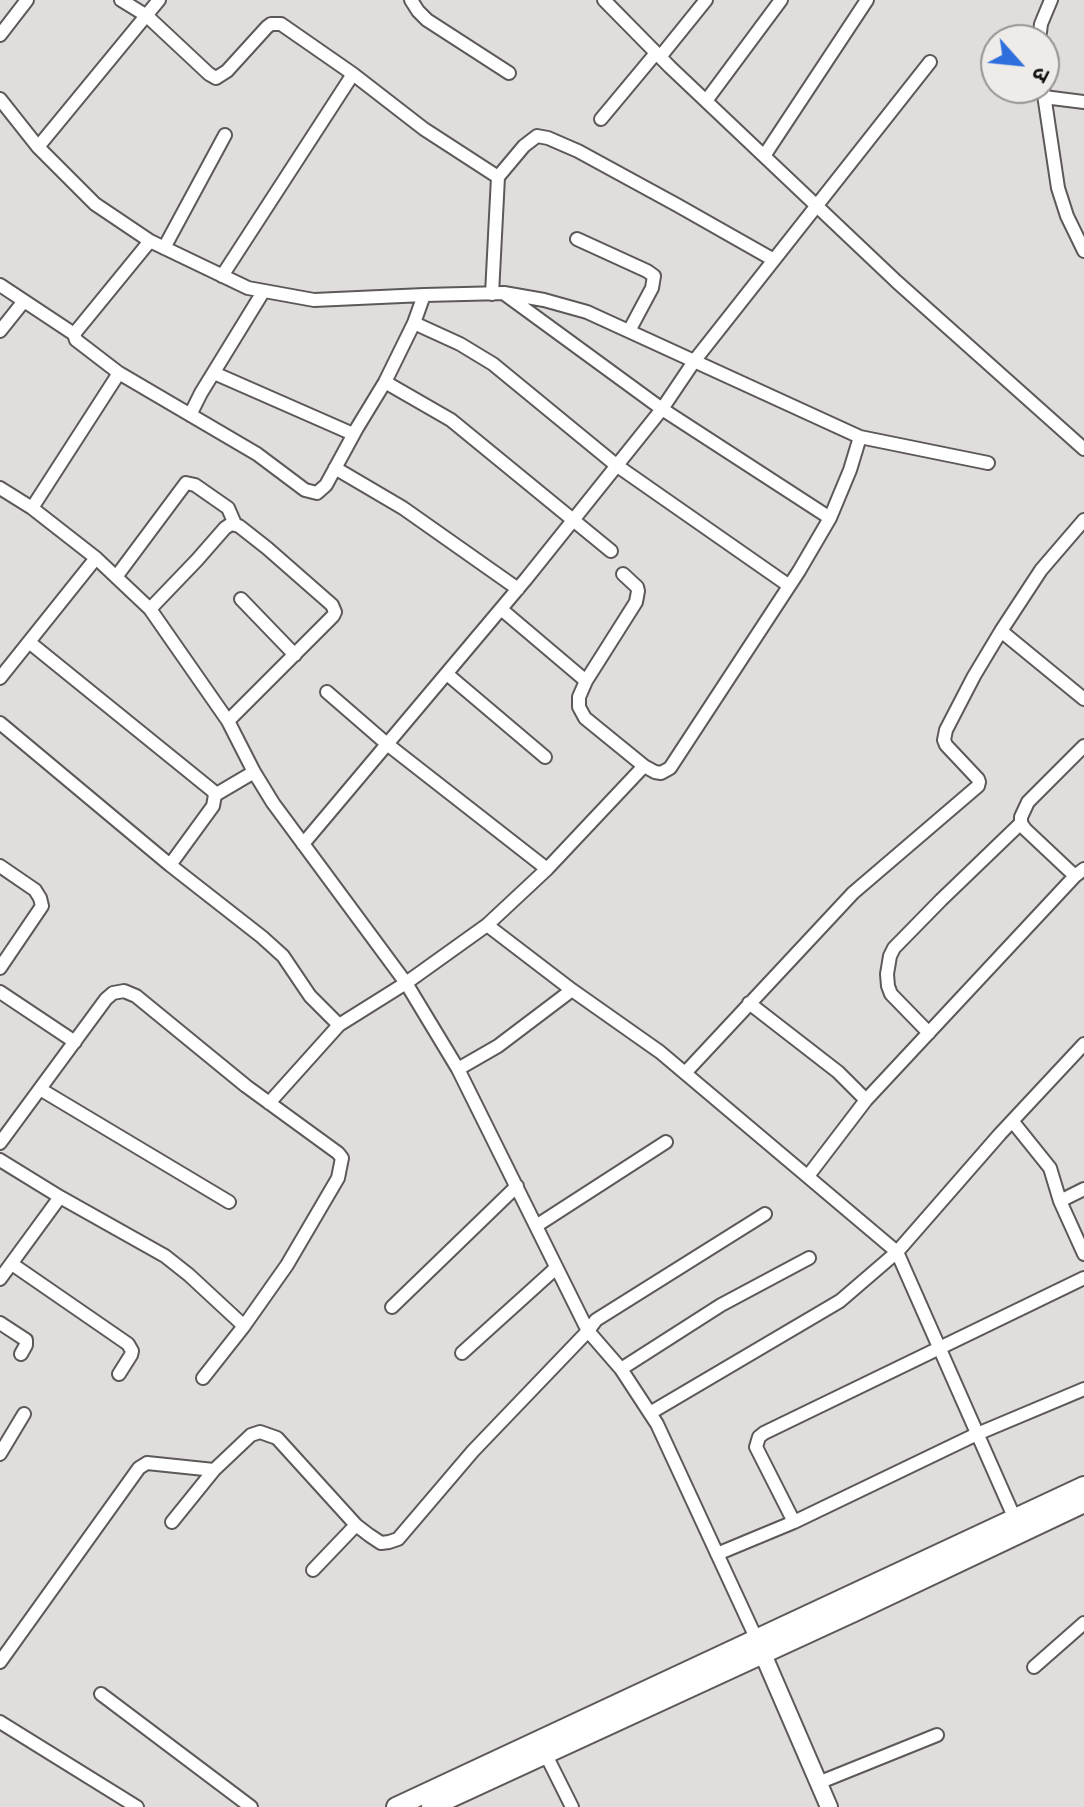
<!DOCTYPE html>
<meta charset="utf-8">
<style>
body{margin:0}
#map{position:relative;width:1084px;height:1807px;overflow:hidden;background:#e1dddc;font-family:"Sofia Sans Condensed","Noto Sans Devanagari",sans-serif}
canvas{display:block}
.north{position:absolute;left:980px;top:24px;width:80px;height:80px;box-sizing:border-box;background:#eeebe9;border:2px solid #969492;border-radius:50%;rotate:117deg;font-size:22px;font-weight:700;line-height:32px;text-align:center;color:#121110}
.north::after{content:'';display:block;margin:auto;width:28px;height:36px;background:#2e6fdd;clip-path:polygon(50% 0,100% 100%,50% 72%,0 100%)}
</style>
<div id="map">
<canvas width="1084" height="1807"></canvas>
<div class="north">उ</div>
</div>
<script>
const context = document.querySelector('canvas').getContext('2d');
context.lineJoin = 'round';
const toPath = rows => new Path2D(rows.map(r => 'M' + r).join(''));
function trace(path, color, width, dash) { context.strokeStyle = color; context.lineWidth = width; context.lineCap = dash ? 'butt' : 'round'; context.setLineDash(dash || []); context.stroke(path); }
const minor = toPath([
 [121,0,147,16,209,74,216,78,227,71,267,27,271,24,281,24,353,74,424,129,498,177],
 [411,0,418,11,427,20,509,73],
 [604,0,670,67,897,282,1084,449],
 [0,35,27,0],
 [1039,40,1041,24,1051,0],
 [660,57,706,0],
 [1043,88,1058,188,1067,216,1084,251],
 [1044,97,1084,102],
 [0,99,38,147,95,204,150,241,248,288,314,300,424,295,504,293,544,300,587,312,860,437,988,463],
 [706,101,781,0],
 [601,119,656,53],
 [38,147,159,0],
 [764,156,867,0],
 [577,239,647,271,654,276,652,288,629,331],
 [164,248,225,135],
 [222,276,353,74],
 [0,285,74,334,76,340,119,373,257,454,305,490,317,493,326,485,357,428,385,382,414,323,424,295],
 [492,294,498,177,524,146,537,136,548,138,578,151,677,205,774,260],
 [506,295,662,409,830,518],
 [414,323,460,344,493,364,616,465,788,585],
 [0,331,24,301],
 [74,334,150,241],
 [214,373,353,434],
 [385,382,451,420,611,551],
 [190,415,201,393,263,292],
 [335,468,403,508,518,589],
 [0,488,32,508,96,558,150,609,228,721,254,772,273,803,406,983,458,1069,588,1331,621,1369,657,1424,757,1640],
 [32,508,119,373],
 [623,574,637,587,638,591,636,602,586,681,579,697,579,707,585,718,644,766,655,772,661,773,670,768,799,571,830,518,850,470,860,437],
 [116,577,186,483,195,485,228,508,235,524],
 [241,599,295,655],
 [150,609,197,560,225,528,231,524,239,526,267,548,332,605,335,612,333,616,228,721],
 [501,609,586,681],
 [1001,631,1084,699],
 [29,642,213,791,215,795],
 [447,674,545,757],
 [0,678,96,558],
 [327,692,387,744,547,869],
 [0,723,170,865,262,937,283,956,310,996,339,1025],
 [303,844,526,579,662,409,695,360,930,62],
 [170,865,213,806,215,795,254,772],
 [0,866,35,890,40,898,42,906,0,968],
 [1075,876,1025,829,1021,823,1021,817,1028,802,1084,746],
 [487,925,572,990,660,1052,897,1252,1015,1519],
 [0,992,75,1042],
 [749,1003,838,1072,866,1100],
 [929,1033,891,994,888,986,887,974,890,956,894,948,941,900,1021,823],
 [458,1069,498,1046,572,990],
 [685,1073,853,893,978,786,979,782,978,779,946,745,944,740,946,730,974,676,1001,631,1041,570,1084,520],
 [40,1089,229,1202],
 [269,1103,339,1025,406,983,487,925,547,869,644,766],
 [1013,1122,1050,1168,1060,1201,1084,1254],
 [0,1143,106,999,113,993,124,991,136,996,246,1086,338,1153,342,1158,338,1178,287,1265,244,1326,203,1378],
 [0,1160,60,1197,165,1256,189,1275,244,1326],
 [808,1176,866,1100,1075,876,1084,869],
 [1060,1201,1084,1189],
 [536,1226,666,1142],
 [12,1264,128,1344,132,1351,131,1355,119,1374],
 [0,1279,60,1197],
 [392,1307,517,1186],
 [0,1323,26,1340,26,1345,21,1354],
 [462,1353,556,1268],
 [621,1369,721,1305,809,1258],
 [650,1413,840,1301,897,1252,1000,1134,1084,1044],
 [0,1454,24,1414],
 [172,1522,214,1470,251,1435,260,1432,277,1438,356,1525,369,1535,381,1543,389,1542,398,1539,473,1451,588,1331,596,1320,765,1214],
 [794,1522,977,1434,1084,1389],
 [717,1554,794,1522,756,1447,759,1437,764,1433,1084,1278],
 [313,1570,356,1525],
 [0,1662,139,1468,147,1463,214,1470],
 [1034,1667,1084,1623],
 [101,1694,251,1807],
 [0,1722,137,1807],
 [544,1751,572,1807],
 [818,1783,937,1735]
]);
const tertiary = toPath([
 [759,1645,829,1807]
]);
const secondary = toPath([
 [396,1807,1084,1486],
 [431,1807,854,1612,1084,1503]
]);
trace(minor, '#5c5958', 16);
trace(tertiary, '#5c5958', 20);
trace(secondary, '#5c5958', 22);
trace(minor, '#fff', 12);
trace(tertiary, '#fff', 16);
trace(secondary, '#fff', 18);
</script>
